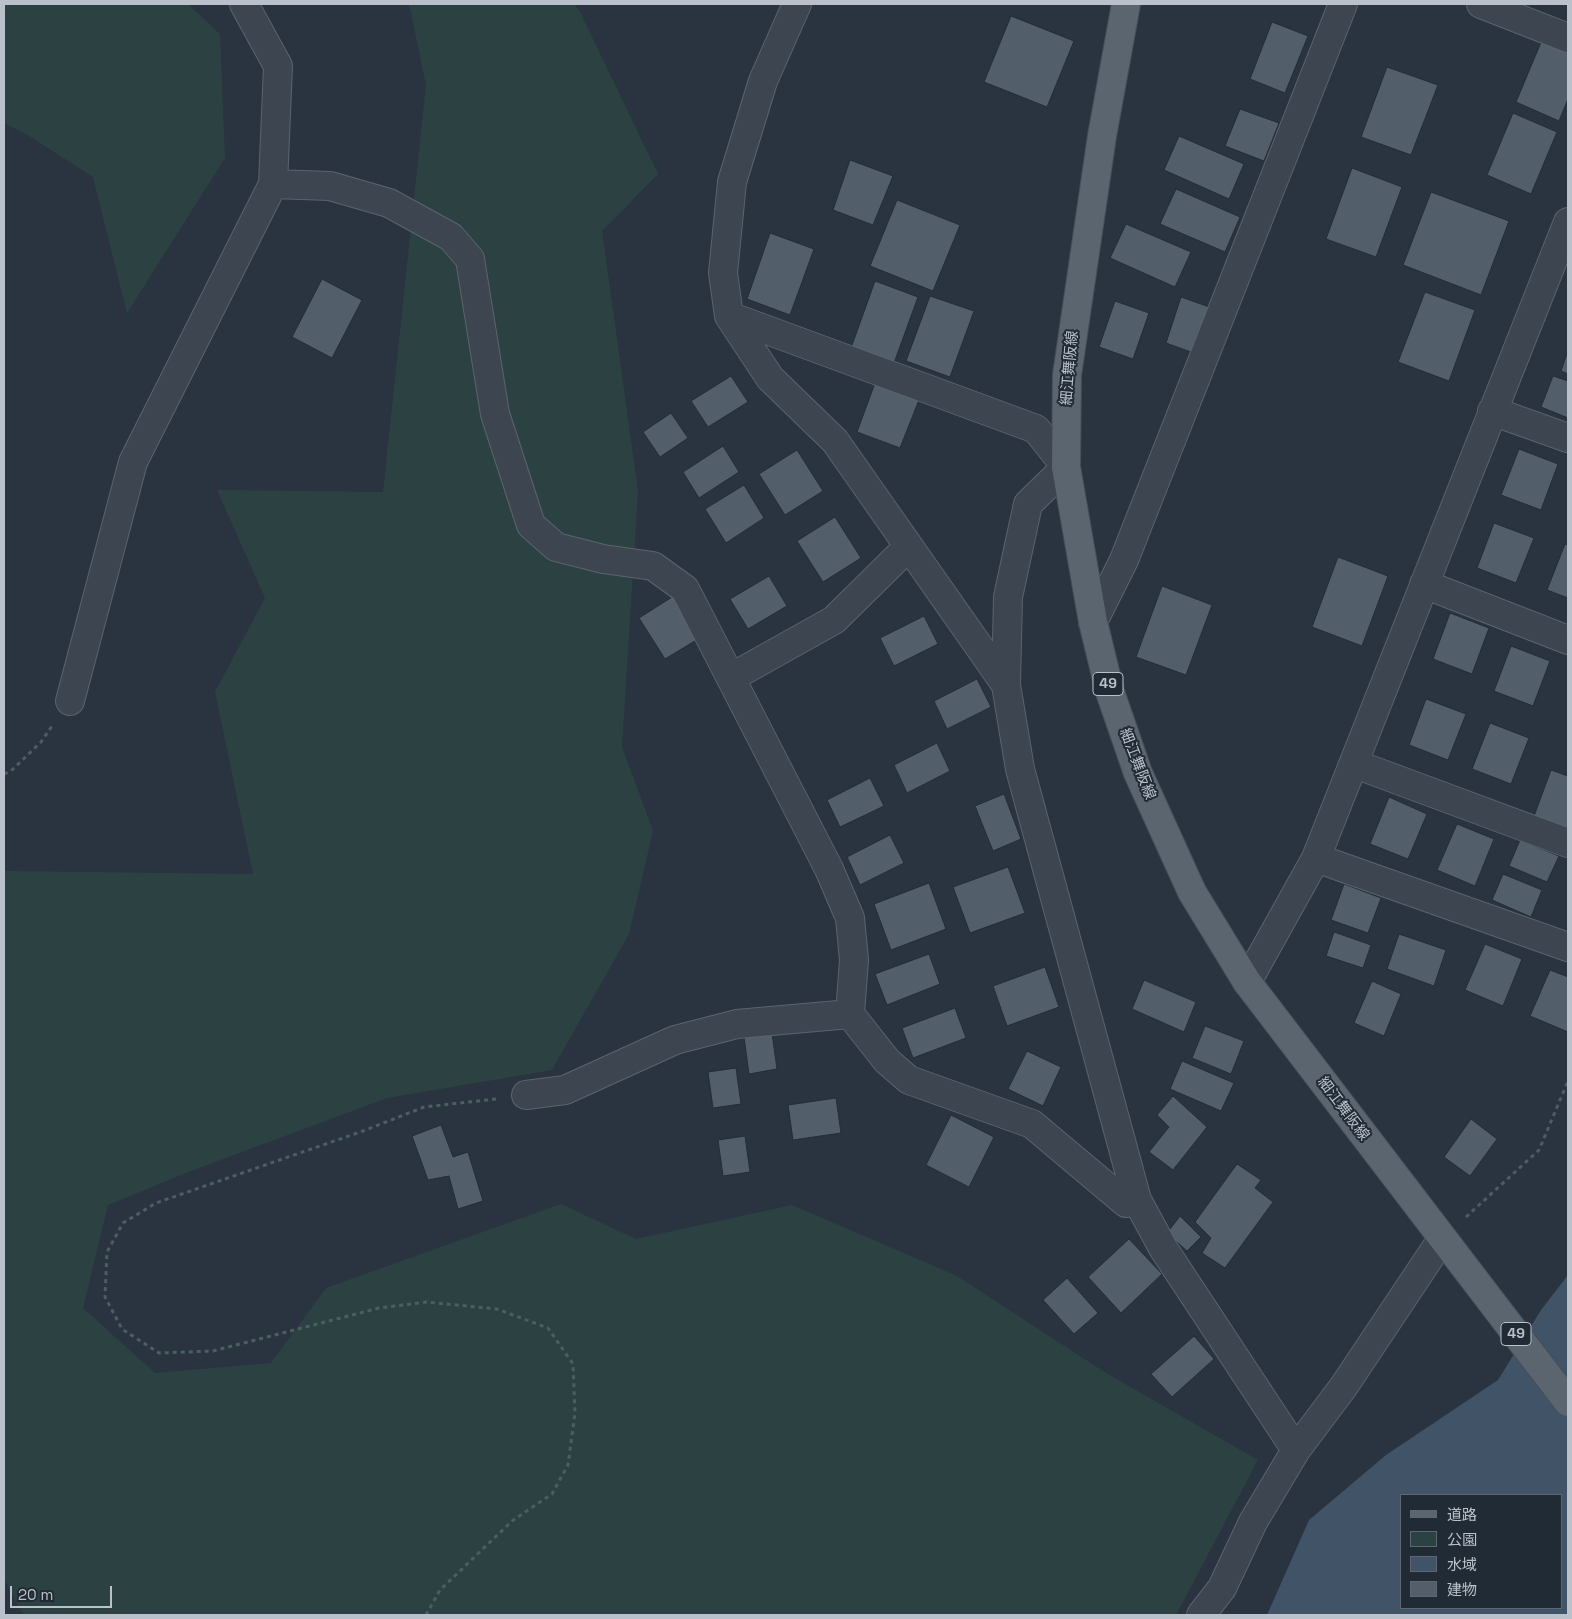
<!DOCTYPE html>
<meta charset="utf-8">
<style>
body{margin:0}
#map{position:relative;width:1572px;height:1619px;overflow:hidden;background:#293440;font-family:"Space Grotesk","Noto Sans JP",sans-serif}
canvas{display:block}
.frame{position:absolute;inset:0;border:5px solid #bac1ca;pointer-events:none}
.legend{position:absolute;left:1400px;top:1494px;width:162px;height:115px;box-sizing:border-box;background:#212b35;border:1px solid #5e6771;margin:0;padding:6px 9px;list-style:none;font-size:15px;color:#bac1ca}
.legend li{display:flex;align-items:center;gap:10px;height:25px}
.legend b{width:25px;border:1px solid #5e6771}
.scale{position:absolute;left:10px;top:1586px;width:102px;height:22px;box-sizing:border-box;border:2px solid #bac1ca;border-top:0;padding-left:6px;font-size:15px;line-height:18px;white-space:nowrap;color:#bac1ca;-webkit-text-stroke:4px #212b35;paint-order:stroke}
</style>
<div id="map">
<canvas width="1572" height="1619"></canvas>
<div class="frame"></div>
<ul class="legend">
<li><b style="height:6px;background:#5b656f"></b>道路</li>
<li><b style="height:14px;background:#2c4242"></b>公園</li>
<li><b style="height:14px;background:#405367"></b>水域</li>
<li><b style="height:14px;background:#525f6a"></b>建物</li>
</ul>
<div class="scale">20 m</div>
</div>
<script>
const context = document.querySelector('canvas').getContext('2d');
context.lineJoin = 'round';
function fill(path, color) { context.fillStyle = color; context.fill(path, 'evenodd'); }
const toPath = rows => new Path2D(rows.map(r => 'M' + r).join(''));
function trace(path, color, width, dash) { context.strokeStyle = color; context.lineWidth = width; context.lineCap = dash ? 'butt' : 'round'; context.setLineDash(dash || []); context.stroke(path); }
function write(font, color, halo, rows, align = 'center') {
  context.font = font + ' "Space Grotesk","Noto Sans JP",sans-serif'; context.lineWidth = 4; context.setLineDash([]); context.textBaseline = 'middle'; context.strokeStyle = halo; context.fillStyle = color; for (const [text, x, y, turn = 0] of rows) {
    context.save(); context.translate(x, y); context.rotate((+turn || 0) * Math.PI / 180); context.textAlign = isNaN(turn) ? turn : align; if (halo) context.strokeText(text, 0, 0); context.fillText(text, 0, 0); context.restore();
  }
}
const green = toPath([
 [4,4,188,4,220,34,225,158,127,313,93,177,26,134,4,123],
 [409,4,574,4,580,12,658,174,602,231,638,491,622,747,653,831,629,934,552,1070,387,1098,191,1171,108,1205,83,1308,155,1373,271,1363,326,1288,561,1204,636,1239,792,1205,957,1276,1106,1373,1258,1460,1176,1615,27,1615,21,1611,4,1579,4,871,253,874,215,692,265,598,217,490,383,492,426,85]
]);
const water = toPath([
 [1568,1275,1568,1615,1267,1615,1309,1520,1386,1455,1498,1380,1541,1310],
 [1401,1495,1561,1495,1561,1608,1401,1608]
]);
const building = toPath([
 [1011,16,1074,41,1047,107,984,82,1011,16],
 [1272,22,1308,36,1285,93,1250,79,1272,22],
 [1542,40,1568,51,1568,99,1559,121,1516,102,1542,40],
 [1387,67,1438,85,1411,155,1361,137,1387,67],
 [1240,109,1279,123,1264,161,1225,146,1240,109],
 [1513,113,1557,132,1531,194,1487,175,1513,113],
 [1179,136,1244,164,1229,199,1164,170,1179,136],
 [850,160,893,176,873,225,833,210,850,160],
 [1352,168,1402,187,1376,257,1326,239,1352,168],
 [1176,189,1240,217,1225,252,1160,224,1176,189],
 [1431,192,1509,221,1481,295,1403,265,1431,192],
 [897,200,960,225,933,291,870,266,897,200],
 [1126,224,1191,252,1175,287,1110,258,1126,224],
 [770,233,814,249,790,315,747,299,770,233],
 [322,279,362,300,332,358,292,337,322,279],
 [875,281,918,297,894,363,851,348,875,281],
 [1425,292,1475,310,1449,381,1398,362,1425,292],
 [930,296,974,311,950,377,906,361,930,296],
 [1181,297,1215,309,1199,355,1166,343,1181,297],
 [1115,301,1149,313,1133,359,1099,347,1115,301],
 [1568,351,1568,374,1561,371,1568,351],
 [731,376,748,402,708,427,691,401,731,376],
 [1553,376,1568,381,1568,418,1541,407,1553,376],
 [875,383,919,400,900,448,857,432,875,383],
 [671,413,688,438,660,457,643,432,671,413],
 [723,446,739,472,699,498,683,472,723,446],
 [1519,449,1558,464,1541,510,1501,495,1519,449],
 [797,450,823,491,785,515,759,474,797,450],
 [744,485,764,518,726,543,705,509,744,485],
 [835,517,861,558,823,582,797,541,835,517],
 [1494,523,1534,538,1516,583,1477,568,1494,523],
 [1565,544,1568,545,1568,598,1547,590,1565,544],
 [1338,557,1388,576,1362,646,1312,627,1338,557],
 [769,576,787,606,748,629,730,599,769,576],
 [1162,586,1212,605,1186,675,1136,657,1162,586],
 [677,594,703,636,665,659,639,618,677,594],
 [1450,613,1489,628,1472,674,1433,659,1450,613],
 [924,616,938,644,894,666,880,638,924,616],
 [1511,646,1550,661,1533,706,1494,691,1511,646],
 [977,679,991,707,947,729,934,701,977,679],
 [1426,699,1466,714,1448,760,1409,745,1426,699],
 [1490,723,1529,738,1511,784,1472,769,1490,723],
 [937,743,950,771,907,793,894,765,937,743],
 [1551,770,1568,776,1568,829,1534,816,1551,770],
 [870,778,884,806,840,827,827,800,870,778],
 [1004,794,1021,839,993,851,975,806,1004,794],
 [1389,797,1427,814,1408,859,1370,844,1389,797],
 [1457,824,1494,839,1475,886,1437,870,1457,824],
 [890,835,904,863,860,885,847,857,890,835],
 [1520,840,1559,856,1547,882,1509,866,1520,840],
 [1008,867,1025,913,970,933,953,887,1008,867],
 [1503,874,1542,890,1531,917,1492,900,1503,874],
 [929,883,946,929,891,950,874,904,929,883],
 [1344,884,1381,898,1368,933,1331,920,1344,884],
 [1334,932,1371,945,1363,968,1326,956,1334,932],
 [1399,934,1446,950,1434,986,1387,969,1399,934],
 [1485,944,1522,959,1503,1006,1465,990,1485,944],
 [929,954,940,984,887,1005,875,974,929,954],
 [1045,967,1059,1007,1007,1026,993,986,1045,967],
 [1550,970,1568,977,1568,1032,1530,1016,1550,970],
 [1144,980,1196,1002,1184,1032,1132,1009,1144,980],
 [1372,981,1401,994,1384,1036,1354,1023,1372,981],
 [955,1008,966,1038,913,1058,902,1028,955,1008],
 [1205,1026,1244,1041,1231,1074,1192,1058,1205,1026],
 [772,1033,777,1069,749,1074,744,1037,772,1033],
 [1027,1051,1061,1067,1043,1106,1008,1089,1027,1051],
 [1182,1061,1234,1083,1221,1111,1170,1089,1182,1061],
 [736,1068,741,1104,713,1108,708,1072,736,1068],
 [1173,1096,1207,1127,1173,1170,1149,1152,1169,1127,1157,1115,1173,1096],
 [836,1098,841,1133,793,1140,788,1105,836,1098],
 [951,1115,994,1137,969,1187,926,1165,951,1115],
 [1471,1119,1497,1139,1470,1176,1444,1157,1471,1119],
 [441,1125,453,1157,468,1152,483,1201,458,1209,449,1176,428,1180,412,1136,441,1125],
 [745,1136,750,1172,723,1176,718,1140,745,1136],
 [1237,1164,1261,1180,1255,1188,1273,1202,1225,1268,1202,1253,1211,1238,1195,1222,1237,1164],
 [1180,1216,1201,1237,1187,1251,1167,1233,1180,1216],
 [1129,1239,1162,1274,1121,1313,1088,1277,1129,1239],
 [1067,1278,1098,1313,1074,1334,1043,1300,1067,1278],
 [1194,1336,1214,1359,1172,1397,1151,1374,1194,1336]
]);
const path = toPath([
 [4,774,11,771,41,742,52,726],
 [1466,1217,1539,1150,1568,1081],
 [426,1615,440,1590,512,1521,552,1494,568,1465,575,1413,573,1364,548,1328,497,1309,426,1302,379,1308,213,1351,159,1353,122,1329,105,1297,107,1252,123,1223,156,1203,363,1131,424,1107,496,1099]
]);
const street = toPath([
 [797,4,763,81,732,182,723,273,729,316,770,378,835,441,1006,685],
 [1481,4,1568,38],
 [273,184,330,186,389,203,451,237,470,259,495,414,531,525,556,547,603,559,653,566,685,589,829,869,850,918,854,960,850,1014,737,1024,675,1040,565,1090,526,1095],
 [729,316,1036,429,1066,467,1028,504,1008,597,1006,685,1020,769,1137,1200,1163,1248,1296,1450],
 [1492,411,1568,438],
 [1424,584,1568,640],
 [1093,622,1124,560,1343,4],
 [732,677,834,620,908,547],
 [70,701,133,462,273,184,278,66,244,4],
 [1355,764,1568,843],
 [1316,858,1568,947],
 [1247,982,1316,858,1568,222],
 [850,1014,887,1061,909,1080,1032,1124,1126,1203,1137,1200],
 [1201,1615,1222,1588,1253,1522,1296,1450,1344,1386,1442,1239]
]);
const primary = toPath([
 [1126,4,1102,136,1067,375,1066,467,1093,622,1110,692,1138,773,1192,892,1247,982,1568,1402]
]);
const shields = [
 [1108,684,30],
 [1516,1334,30]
];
const shieldNames = [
 ["49",1108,684],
 ["49",1516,1334]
];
const streetNames = [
 ["細江舞阪線",1070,368,-85],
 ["細江舞阪線",1137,764,69],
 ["細江舞阪線",1343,1109,53]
];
fill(green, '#2c4242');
fill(water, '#405367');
fill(building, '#525f6a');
trace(building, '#232d37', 1);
trace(street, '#5b646d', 30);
trace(primary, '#464f59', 30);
trace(path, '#4b5e60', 3, [4, 4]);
trace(street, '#3d4650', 28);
trace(primary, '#5b656f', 28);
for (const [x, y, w] of shields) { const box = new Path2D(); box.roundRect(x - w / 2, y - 11.5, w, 23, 4); context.fillStyle = '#212b35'; context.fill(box); trace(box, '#bac1ca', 1); }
write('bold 14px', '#bac1ca', null, shieldNames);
write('15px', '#bac1ca', '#212b35', streetNames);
</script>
